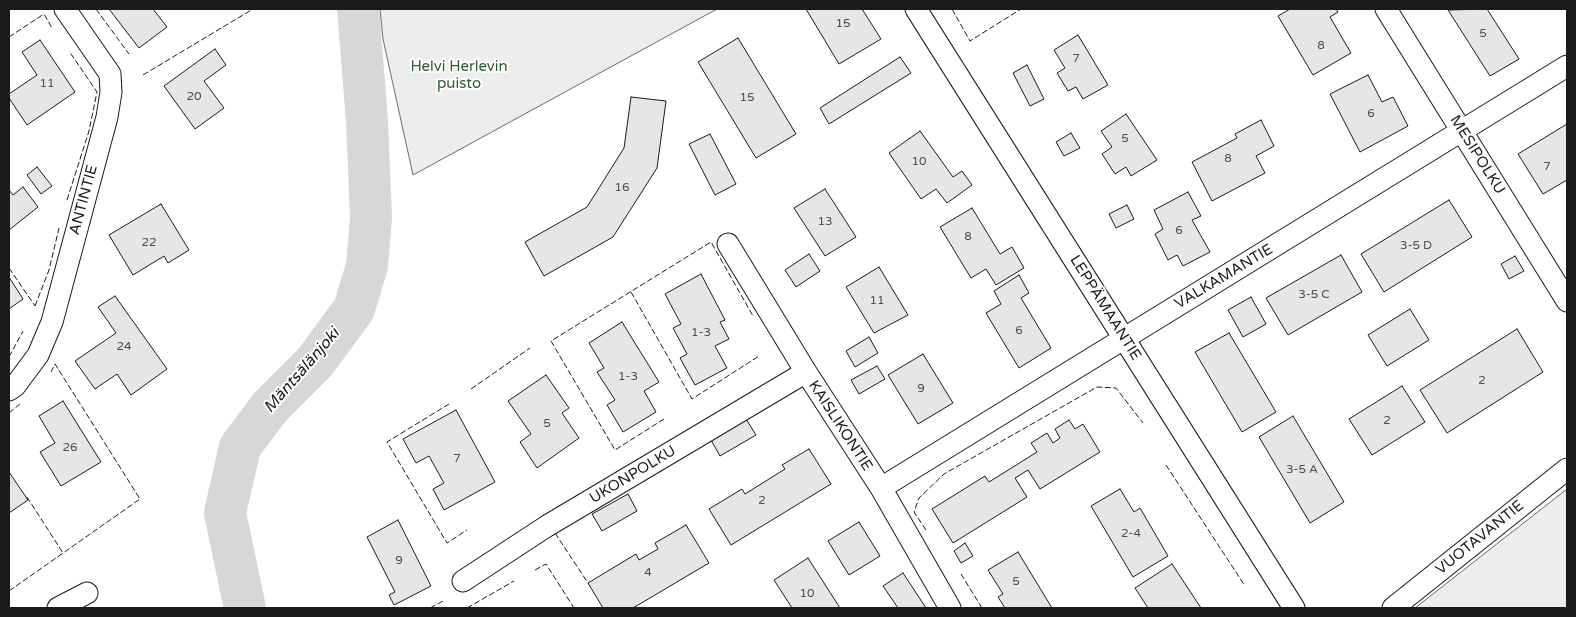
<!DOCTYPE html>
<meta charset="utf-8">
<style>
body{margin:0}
#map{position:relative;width:1576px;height:617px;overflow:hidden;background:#fff;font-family:"Varela Round",sans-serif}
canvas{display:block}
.frame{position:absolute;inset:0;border:10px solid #1a1a1a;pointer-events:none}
</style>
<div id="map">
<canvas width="1576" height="617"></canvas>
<div class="frame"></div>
</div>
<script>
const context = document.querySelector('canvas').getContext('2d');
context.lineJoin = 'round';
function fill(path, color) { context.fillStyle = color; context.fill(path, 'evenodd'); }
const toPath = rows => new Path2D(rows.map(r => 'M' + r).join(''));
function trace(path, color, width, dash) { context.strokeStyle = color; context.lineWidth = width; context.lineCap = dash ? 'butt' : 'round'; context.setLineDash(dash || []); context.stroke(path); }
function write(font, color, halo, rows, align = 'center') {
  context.font = font + ' "Varela Round",sans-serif'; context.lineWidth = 4; context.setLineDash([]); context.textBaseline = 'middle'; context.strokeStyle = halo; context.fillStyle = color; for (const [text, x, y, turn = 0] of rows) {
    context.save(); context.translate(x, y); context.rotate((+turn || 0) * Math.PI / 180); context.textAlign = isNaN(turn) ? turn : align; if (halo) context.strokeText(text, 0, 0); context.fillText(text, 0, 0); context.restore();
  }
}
const green = toPath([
 [380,9,717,9,413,175,383,39,380,9],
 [1567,489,1567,608,1415,608,1567,489]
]);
const river = toPath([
 [245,608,225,513,240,447,270,407,315,362,354,309,367,266,371,217,367,120,358,9]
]);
const building = toPath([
 [109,9,153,9,167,27,139,48,109,9],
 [806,9,862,9,881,39,839,64,806,9],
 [1290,9,1336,9,1338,12,1330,17,1351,53,1313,75,1278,16,1290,9],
 [1487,9,1519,59,1490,76,1448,10,1487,9],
 [1078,35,1108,85,1083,99,1076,87,1068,91,1057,73,1065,68,1054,50,1078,35],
 [738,38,796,134,756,158,698,62,738,38],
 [40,40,75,92,27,125,9,98,9,94,37,75,22,52,40,40],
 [215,49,226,65,204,81,224,108,195,129,164,86,215,49],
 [900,57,911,73,829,124,820,108,900,57],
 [1027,65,1044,99,1030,106,1013,73,1027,65],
 [1368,75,1382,102,1393,97,1408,126,1360,152,1330,94,1368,75],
 [631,97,666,101,657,168,613,237,544,276,525,242,587,207,624,148,631,97],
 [1126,114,1157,160,1131,176,1126,167,1115,174,1102,154,1112,147,1101,131,1126,114],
 [1261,120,1274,146,1256,156,1265,173,1212,201,1192,162,1237,138,1235,134,1261,120],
 [1567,124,1567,180,1543,194,1518,154,1567,124],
 [920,131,953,177,962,171,972,185,947,203,936,189,921,199,889,153,920,131],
 [1071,133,1080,148,1064,156,1056,142,1071,133],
 [710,134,736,184,715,195,689,144,710,134],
 [37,167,52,186,41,194,27,175,37,167],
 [23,187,38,207,9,230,9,190,13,195,23,187],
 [825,189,856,237,825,256,794,208,825,189],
 [1188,192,1201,216,1192,220,1210,252,1183,266,1177,255,1168,260,1155,234,1163,229,1154,210,1188,192],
 [1449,200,1472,237,1384,292,1361,254,1449,200],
 [161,204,189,250,168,263,164,256,133,275,109,235,161,204],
 [1127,205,1134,219,1116,228,1109,214,1127,205],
 [972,208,1000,254,1012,247,1024,268,996,285,986,269,971,278,940,227,972,208],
 [809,254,820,271,796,287,785,270,809,254],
 [1341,255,1362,292,1288,335,1266,298,1341,255],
 [1515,256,1524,271,1509,279,1501,264,1515,256],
 [879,267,908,315,874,333,846,287,879,267],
 [701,274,725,320,720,322,729,339,715,346,727,368,695,385,680,358,687,354,673,328,681,324,665,294,701,274],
 [1019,275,1029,293,1021,298,1051,348,1019,368,986,313,1001,304,994,291,1019,275],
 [9,277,23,299,9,309,9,277],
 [115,296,167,369,131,395,117,374,95,389,75,361,116,333,98,307,115,296],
 [1251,297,1266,324,1243,337,1228,310,1251,297],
 [1410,309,1429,340,1387,366,1368,335,1410,309],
 [622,322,659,382,644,391,656,412,623,432,607,405,615,400,597,372,604,368,589,343,622,322],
 [1517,329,1543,372,1447,433,1420,390,1517,329],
 [1229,333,1276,412,1242,432,1195,352,1229,333],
 [869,337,878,353,855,367,846,351,869,337],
 [923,354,953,403,918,424,888,375,923,354],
 [877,366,885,379,859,394,851,380,877,366],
 [546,375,569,408,562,413,579,438,537,468,520,442,531,434,508,401,546,375],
 [1402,386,1425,422,1372,455,1349,419,1402,386],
 [63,401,101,462,61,486,40,452,55,443,39,416,63,401],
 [456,410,495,482,444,510,433,489,444,483,429,456,416,463,403,439,456,410],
 [1293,416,1344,502,1310,523,1259,437,1293,416],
 [746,419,756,435,720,456,711,440,746,419],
 [1069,420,1075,429,1083,424,1100,452,1040,489,1028,470,1015,478,1027,497,953,543,932,509,985,476,989,482,1037,452,1031,443,1047,433,1053,443,1060,438,1055,429,1069,420],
 [809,449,831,484,731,545,709,509,742,489,745,494,785,469,782,465,809,449],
 [9,472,28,500,9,513,9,472],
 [1120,489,1134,512,1140,508,1168,556,1133,577,1091,506,1120,489],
 [628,494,637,511,602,531,592,514,628,494],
 [398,520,431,586,394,605,389,595,395,592,367,537,398,520],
 [859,522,880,556,849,575,828,541,859,522],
 [686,525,709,563,633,608,603,608,588,583,636,554,639,560,658,549,655,543,686,525],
 [965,543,973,556,961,563,954,551,965,543],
 [1018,552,1052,608,1005,608,998,597,1003,594,988,570,1018,552],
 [808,558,840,608,792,608,774,580,808,558],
 [1172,564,1201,608,1148,608,1135,588,1172,564],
 [903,573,926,608,898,608,883,586,903,573]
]);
const minor = toPath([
 [916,9,1294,608],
 [1386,9,1567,301],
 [728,244,806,372,881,488,950,608],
 [9,390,15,386,38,355,52,322,107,117,111,92,110,74,65,9],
 [881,488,1567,66],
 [463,581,547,526,806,372],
 [58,608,87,593],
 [1393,608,1567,469]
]);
const fence = toPath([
 [96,9,129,54],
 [952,9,970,41,1021,9],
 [9,37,44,14,52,28],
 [143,75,253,9],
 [67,200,89,131,97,92,69,51],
 [9,268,35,306],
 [631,292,692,399,759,356],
 [35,306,49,270,59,228],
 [9,357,23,331],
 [471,389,530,348],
 [449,404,387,442,447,543,467,530],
 [9,413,20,404],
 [664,419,615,450,551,341,711,242,753,316],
 [1166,465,1245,586],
 [27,497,63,553],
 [926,530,914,512,919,498,944,474,1097,387,1116,388,1143,423],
 [555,533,588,583],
 [535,570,546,564,574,608],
 [961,574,982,608],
 [9,591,140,499,55,364,51,372],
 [430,608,445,600],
 [467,608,514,581]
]);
const numberNames = [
 ["15",843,24],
 ["5",1483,34],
 ["8",1321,46],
 ["7",1076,59],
 ["11",47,84],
 ["20",194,97],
 ["15",747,98],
 ["6",1371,114],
 ["5",1125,139],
 ["8",1228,159],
 ["10",919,162],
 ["7",1547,167],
 ["16",622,188],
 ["13",825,222],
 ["6",1179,231],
 ["8",968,237],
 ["22",149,243],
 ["3-5 D",1416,246],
 ["3-5 C",1314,295],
 ["11",877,301],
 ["6",1019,331],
 ["1-3",701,333],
 ["24",124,347],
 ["1-3",628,377],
 ["2",1482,381],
 ["9",921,389],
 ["2",1387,421],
 ["5",547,424],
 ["26",70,448],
 ["7",457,459],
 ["3-5 A",1302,470],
 ["2",762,501],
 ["2-4",1131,534],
 ["9",399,561],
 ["4",648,573],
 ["5",1016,582],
 ["10",807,594]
];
const parkNames = [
 ["Helvi Herlevin",459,67],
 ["puisto",459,84]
];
const streetNames = [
 ["MESIPOLKU",1477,155,58],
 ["ANTINTIE",84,200,-75],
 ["VALKAMANTIE",1224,277,-31],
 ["LEPPÄMAANTIE",1105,308,58],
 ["KAISLIKONTIE",840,426,57],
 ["UKONPOLKU",633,475,-31],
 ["VUOTAVANTIE",1480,538,-39]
];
const waterNames = [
 ["Mäntsälänjoki",302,371,-49]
];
fill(green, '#ededed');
trace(green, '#6a6a6a', 1);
trace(river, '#d7d7d7', 42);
fill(building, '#e6e6e6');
trace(building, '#1a1a1a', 1);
trace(minor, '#1a1a1a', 23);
trace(minor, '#fff', 21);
trace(fence, '#1a1a1a', 1, [6, 2.5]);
write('12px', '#4d4d4d', null, numberNames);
write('15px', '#2b5a34', '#fff', parkNames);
write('15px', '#1a1a1a', '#fff', streetNames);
write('italic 16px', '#1a1a1a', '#fff', waterNames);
</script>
